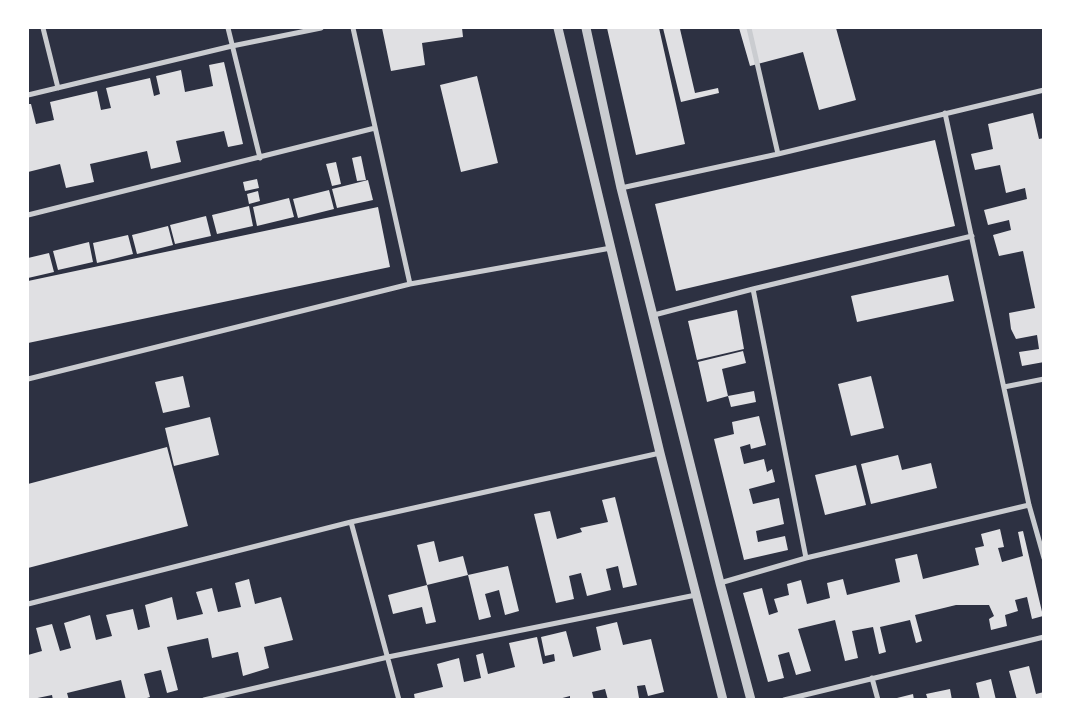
<!DOCTYPE html>
<style>
body{margin:0}
#map{position:relative;width:1071px;height:727px;overflow:hidden;background:#2d3142;font-family:Lato,sans-serif}
canvas{display:block}
.frame{position:absolute;inset:0;border:29px solid #fff;pointer-events:none}
</style>
<div id="map">
<canvas width="1071" height="727"></canvas>
<div class="frame"></div>
</div>
<script>
const context = document.querySelector('canvas').getContext('2d');
context.lineJoin = 'round';
function fill(path, color) { context.fillStyle = color; context.fill(path, 'evenodd'); }
const toPath = rows => new Path2D(rows.map(r => 'M' + r).join(''));
function trace(path, color, width, dash) { context.strokeStyle = color; context.lineWidth = width; context.lineCap = dash ? 'butt' : 'round'; context.setLineDash(dash || []); context.stroke(path); }
const building = toPath([
 [382,28,462,28,463,37,422,43,425,65,391,71],
 [607,28,659,28,685,144,636,155],
 [663,28,684,28,680,29,695,93,718,88,719,93,681,102],
 [739,28,836,28,856,100,819,110,803,52,750,66],
 [224,62,243,144,228,147,224,131,176,141,181,162,151,169,147,151,90,164,94,182,66,188,60,164,28,172,28,104,31,104,36,124,54,120,50,102,97,91,101,110,111,108,106,88,150,78,154,96,160,94,156,76,181,70,185,92,213,86,209,65],
 [477,76,498,163,461,172,440,85],
 [1033,113,1039,139,1044,138,1044,362,1022,366,1019,352,1039,349,1037,335,1016,339,1011,329,1009,313,1035,308,1023,251,999,256,993,235,1011,230,1009,220,988,225,984,210,1027,199,1025,188,1006,193,1000,165,975,170,971,154,993,149,988,124],
 [935,140,955,226,676,291,655,204],
 [361,156,366,180,357,181,352,158],
 [336,162,341,184,332,186,326,164],
 [257,179,259,188,245,191,243,182],
 [368,180,373,200,337,208,332,189],
 [329,190,334,209,298,218,293,199],
 [258,191,260,201,249,204,247,194],
 [289,198,294,217,257,226,253,207],
 [249,206,253,226,217,234,212,215],
 [378,207,390,267,28,343,28,281],
 [206,216,211,236,175,244,170,225],
 [168,226,173,245,137,254,132,235],
 [128,235,133,254,97,263,93,243],
 [89,242,93,262,58,270,53,251],
 [49,253,54,272,28,278,28,258],
 [948,275,954,301,857,322,851,296],
 [737,310,744,349,697,360,688,321],
 [743,351,746,363,722,369,728,396,707,402,698,362],
 [183,376,190,407,163,413,155,382],
 [871,376,884,428,851,436,838,384],
 [754,391,756,402,731,407,728,396],
 [759,416,766,445,751,449,750,444,740,447,744,464,764,459,767,472,772,469,775,482,749,489,753,504,779,498,784,524,756,531,758,542,785,536,788,550,744,560,714,439,734,434,732,422],
 [210,417,219,455,174,466,165,428],
 [167,447,188,526,28,568,28,484],
 [898,455,902,470,931,463,937,488,871,504,861,464],
 [856,465,866,505,825,515,815,475],
 [615,497,637,585,623,588,618,566,606,569,611,590,587,596,581,573,569,576,574,599,556,603,534,514,550,511,557,539,582,532,580,528,608,522,602,500],
 [1000,529,1004,547,998,548,1002,562,1023,556,1018,532,1023,531,1043,616,1032,619,1027,597,1015,600,1018,611,1005,615,1007,626,991,630,989,619,994,616,989,605,956,605,915,615,922,641,916,643,910,620,880,627,886,652,879,654,873,627,852,631,858,658,845,661,835,620,798,629,811,671,796,675,789,652,778,655,784,678,768,682,743,593,762,588,769,615,778,612,774,599,789,595,787,584,801,580,807,604,830,598,827,583,843,579,847,595,900,582,895,559,917,554,923,579,979,565,975,548,984,546,981,534],
 [434,541,439,562,463,556,468,575,427,585,417,545],
 [508,566,519,611,505,615,499,590,485,594,491,617,479,620,468,575],
 [249,579,255,604,281,597,293,640,264,647,269,668,243,676,238,652,212,658,208,638,167,647,178,690,167,693,161,670,144,674,150,697,141,700,126,700,121,680,67,693,69,700,53,700,52,695,28,700,28,655,42,651,36,628,52,624,60,651,71,648,64,623,90,615,96,640,112,636,106,615,133,609,138,630,150,627,145,605,172,597,177,620,203,614,196,592,212,588,218,612,241,607,235,583],
 [427,585,436,622,426,624,422,607,393,614,388,595],
 [617,622,623,645,651,639,664,692,648,696,645,685,637,686,639,698,632,700,608,700,605,689,592,692,594,700,570,700,570,696,555,700,415,700,414,694,443,687,437,664,459,658,464,682,481,678,476,655,483,653,488,674,515,667,509,643,537,637,543,664,555,661,554,654,545,656,541,637,566,631,573,657,601,650,596,627],
 [1029,666,1036,694,1044,692,1044,700,1017,700,1009,671],
 [991,679,996,700,980,700,976,683],
 [950,689,952,700,928,700,926,694],
 [913,694,914,700,893,700,893,699]
]);
const minor = toPath([
 [43,28,58,88],
 [228,28,260,158],
 [353,28,410,284],
 [749,28,778,154],
 [28,95,232,46,321,28],
 [945,113,1029,505,1044,558],
 [621,188,778,154,1044,90],
 [28,215,375,128],
 [753,289,806,558],
 [654,315,753,289,972,236],
 [28,379,410,284,611,248],
 [1004,387,1044,379],
 [351,522,399,700],
 [720,583,806,558,1029,505],
 [28,604,351,522,660,453],
 [872,678,878,700],
 [204,700,388,657,696,595],
 [784,700,1044,637]
]);
const tertiary = toPath([
 [558,28,660,453,723,700],
 [586,28,621,188,720,583,751,700]
]);
fill(building, '#e0e0e3');
trace(minor, '#caccd0', 5);
trace(tertiary, '#caccd0', 9);
</script>
